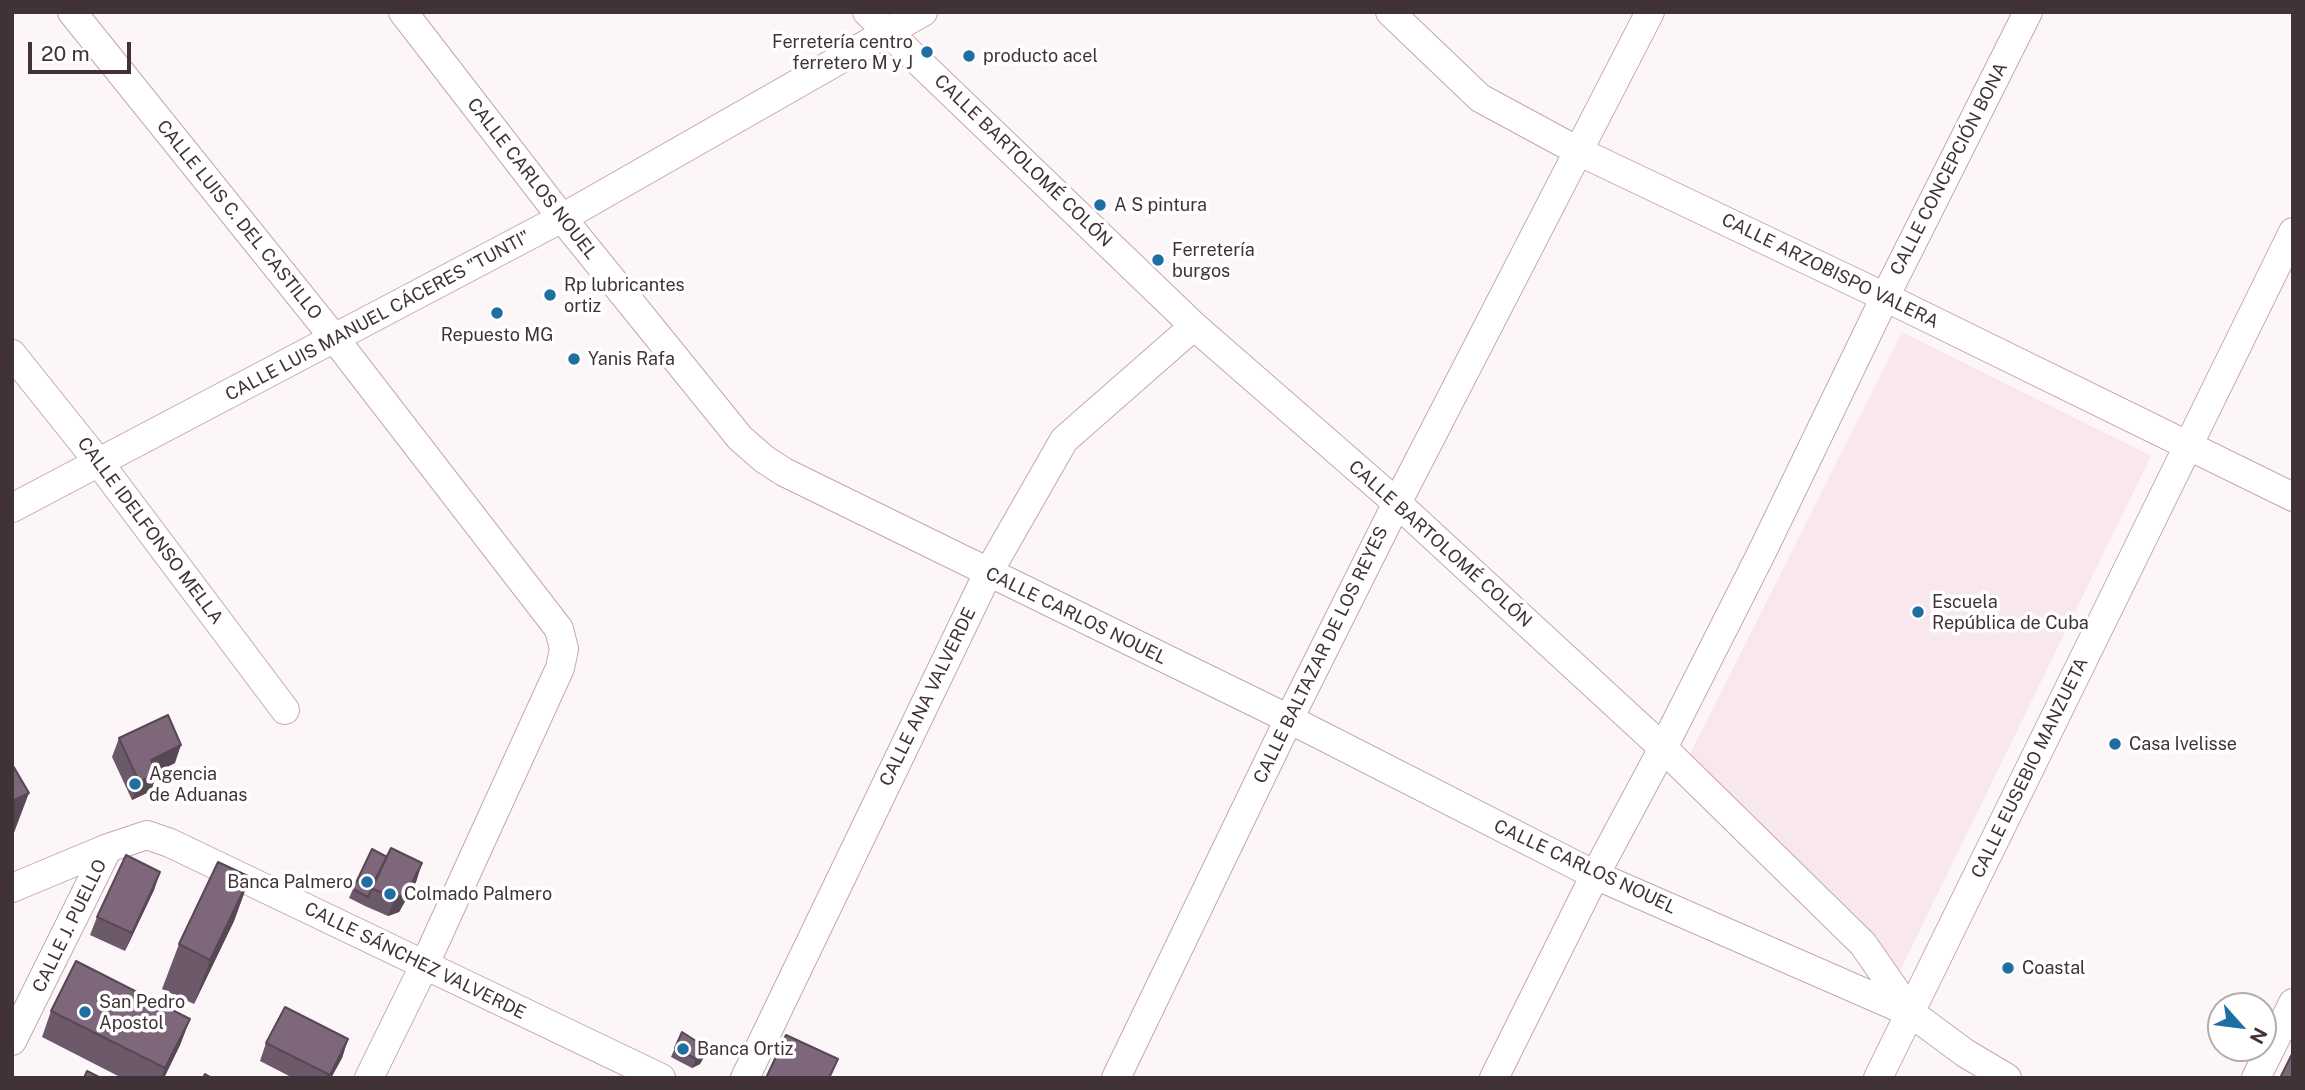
<!DOCTYPE html>
<meta charset="utf-8">
<style>
body{margin:0}
#map{position:relative;width:2305px;height:1090px;overflow:hidden;background:#fdf6f9;font-family:"Public Sans",sans-serif}
canvas{display:block}
.frame{position:absolute;inset:0;border:14px solid #403237;pointer-events:none}
.north{position:absolute;left:2207px;top:992px;width:70px;height:70px;box-sizing:border-box;background:#fff;border:2px solid #b3adaf;border-radius:50%;rotate:118deg;font-size:19px;font-weight:700;line-height:28px;text-align:center;color:#403237}
.north::after{content:'';display:block;margin:auto;width:24px;height:32px;background:#1e6fa1;clip-path:polygon(50% 0,100% 100%,50% 72%,0 100%)}
.scale{position:absolute;left:28px;top:42px;width:103px;height:32px;box-sizing:border-box;border:4px solid #403237;border-top:0;padding-left:9px;font-size:21px;line-height:24px;white-space:nowrap;color:#403237;-webkit-text-stroke:5px #fff;paint-order:stroke}
</style>
<div id="map">
<canvas width="2305" height="1090"></canvas>
<div class="frame"></div>
<div class="north">N</div>
<div class="scale">20 m</div>
</div>
<script>
const context = document.querySelector('canvas').getContext('2d');
context.lineJoin = 'round';
function fill(path, color) { context.fillStyle = color; context.fill(path, 'evenodd'); }
const toPath = rows => new Path2D(rows.map(r => 'M' + r).join(''));
function trace(path, color, width, dash) { context.strokeStyle = color; context.lineWidth = width; context.lineCap = dash ? 'butt' : 'round'; context.setLineDash(dash || []); context.stroke(path); }
function write(font, color, halo, rows, align = 'center') {
  context.font = font + ' "Public Sans",sans-serif'; context.lineWidth = 7; context.setLineDash([]); context.textBaseline = 'middle'; context.strokeStyle = halo; context.fillStyle = color; for (const [text, x, y, turn = 0] of rows) {
    context.save(); context.translate(x, y); context.rotate((+turn || 0) * Math.PI / 180); context.textAlign = isNaN(turn) ? turn : align; if (halo) context.strokeText(text, 0, 0); context.fillText(text, 0, 0); context.restore();
  }
}
const built = toPath([
 [1902,332,2151,456,1897,977,1683,768]
]);
const street = toPath([
 [72,12,335,339,559,629,564,649,560,668,424,966,369,1078],
 [403,12,562,218,740,438,764,459,784,472,1289,719,1595,875,1911,1013],
 [867,12,1194,326,1397,503,1663,748,1863,944,1911,1013,1965,1053,2007,1078],
 [1390,12,1480,98,1578,151,1885,297,2293,497],
 [12,354,100,464,285,710],
 [12,508,562,218,923,12],
 [12,888,108,848,147,835,170,843,661,1078],
 [12,1041,108,848],
 [745,1078,988,573,1064,440,1194,326],
 [1116,1078,1289,719,1397,503,1650,12],
 [1494,1078,1595,875,1663,748,1761,554,1885,297,2028,12],
 [1878,1078,2293,232],
 [2256,1078,2293,1003]
]);
const wall = toPath([
 [119,738,175,763,157,772,157,773,151,791,132,800,112,757],
 [387,857,422,863,416,882,399,912,388,916,365,906,349,898,353,889],
 [160,872,154,890,125,951,90,935,97,917],
 [250,877,234,921,194,1004,162,989,179,944],
 [51,1011,190,1019,180,1045,164,1078,122,1078,42,1037],
 [348,1039,342,1058,331,1078,293,1078,260,1061,266,1043],
 [675,1048,707,1048,704,1057,700,1064,692,1068,671,1057]
]);
const shadedWall = toPath([
 [181,745,175,763,144,778,151,760],
 [157,773,151,791,132,800,139,782],
 [29,793,12,838,12,801],
 [422,863,416,882,399,912,388,916,395,898],
 [160,872,154,890,125,951,132,933],
 [250,877,234,921,194,1004,210,960],
 [190,1019,180,1045,164,1078,161,1078,165,1068],
 [348,1039,342,1058,331,1078,329,1078],
 [707,1048,704,1057,700,1064,692,1068,696,1059]
]);
const building = toPath([
 [168,715,181,745,151,760,157,773,139,782,119,738,168,715],
 [12,764,29,793,12,801,12,764],
 [391,848,422,863,406,894,395,898,371,888,391,848],
 [372,849,387,857,368,897,353,889,372,849],
 [126,855,160,872,132,933,97,917,126,855],
 [218,862,250,877,210,960,179,944,218,862],
 [76,961,190,1019,165,1068,51,1011,76,961],
 [285,1007,348,1039,330,1075,266,1043,285,1007],
 [682,1032,707,1048,703,1055,696,1059,675,1048,682,1032],
 [786,1035,838,1059,829,1078,766,1078,786,1035],
 [2293,1052,2293,1078,2280,1078,2293,1052],
 [87,1071,101,1078,84,1078,87,1071],
 [205,1074,212,1078,203,1078,205,1074]
]);
const markers = [
 [927,52,7,"#1e6fa1"],
 [969,56,7,"#1e6fa1"],
 [1100,205,7,"#1e6fa1"],
 [1158,260,7,"#1e6fa1"],
 [550,295,7,"#1e6fa1"],
 [497,313,7,"#1e6fa1"],
 [574,359,7,"#1e6fa1"],
 [1918,612,7,"#1e6fa1"],
 [2115,744,7,"#1e6fa1"],
 [135,784,7,"#1e6fa1"],
 [367,882,7,"#1e6fa1"],
 [390,894,7,"#1e6fa1"],
 [2008,968,7,"#1e6fa1"],
 [85,1012,7,"#1e6fa1"],
 [683,1049,7,"#1e6fa1"]
];
const poiNames = [
 ["Ferretería centro",913,42,"right"],
 ["ferretero M y J",913,63,"right"],
 ["producto acel",983,56],
 ["A S pintura",1114,205],
 ["Ferretería",1172,250],
 ["burgos",1172,271],
 ["Rp lubricantes",564,285],
 ["ortiz",564,306],
 ["Repuesto MG",497,335,"center"],
 ["Yanis Rafa",588,359],
 ["Escuela",1932,602],
 ["República de Cuba",1932,623],
 ["Casa Ivelisse",2129,744],
 ["Agencia",149,774],
 ["de Aduanas",149,795],
 ["Banca Palmero",353,882,"right"],
 ["Colmado Palmero",404,894],
 ["Coastal",2022,968],
 ["San Pedro",99,1002],
 ["Apostol",99,1023],
 ["Banca Ortiz",697,1049]
];
const streetNames = [
 ["CALLE BARTOLOMÉ COLÓN",1023,161,44],
 ["CALLE CONCEPCIÓN BONA",1949,169,-63],
 ["CALLE CARLOS NOUEL",532,179,52],
 ["CALLE LUIS C. DEL CASTILLO",239,220,51],
 ["CALLE ARZOBISPO VALERA",1830,271,26],
 ["CALLE LUIS MANUEL CÁCERES \"TUNTI\"",378,316,-28],
 ["CALLE IDELFONSO MELLA",150,531,53],
 ["CALLE BARTOLOMÉ COLÓN",1440,544,42],
 ["CALLE CARLOS NOUEL",1076,616,26],
 ["CALLE BALTAZAR DE LOS REYES",1321,655,-64],
 ["CALLE ANA VALVERDE",928,697,-64],
 ["CALLE EUSEBIO MANZUETA",2030,768,-64],
 ["CALLE CARLOS NOUEL",1585,867,25],
 ["CALLE J. PUELLO",70,926,-64],
 ["CALLE SÁNCHEZ VALVERDE",415,961,26]
];
fill(built, '#f8e7ed');
trace(street, '#c7a5b3', 30);
trace(street, '#fff', 28);
fill(wall, '#6c596a');
fill(shadedWall, '#584856');
fill(building, '#7e677b');
trace(building, '#584856', 2);
for (const [x, y, r, color] of markers) { const dot = new Path2D(); dot.arc(x, y, r, 0, 2 * Math.PI); context.fillStyle = color; context.fill(dot); trace(dot, '#fff', 2.5); }
write('18px', '#403237', '#fff', poiNames, 'left');
write('18px', '#403237', '#fff', streetNames);
</script>
